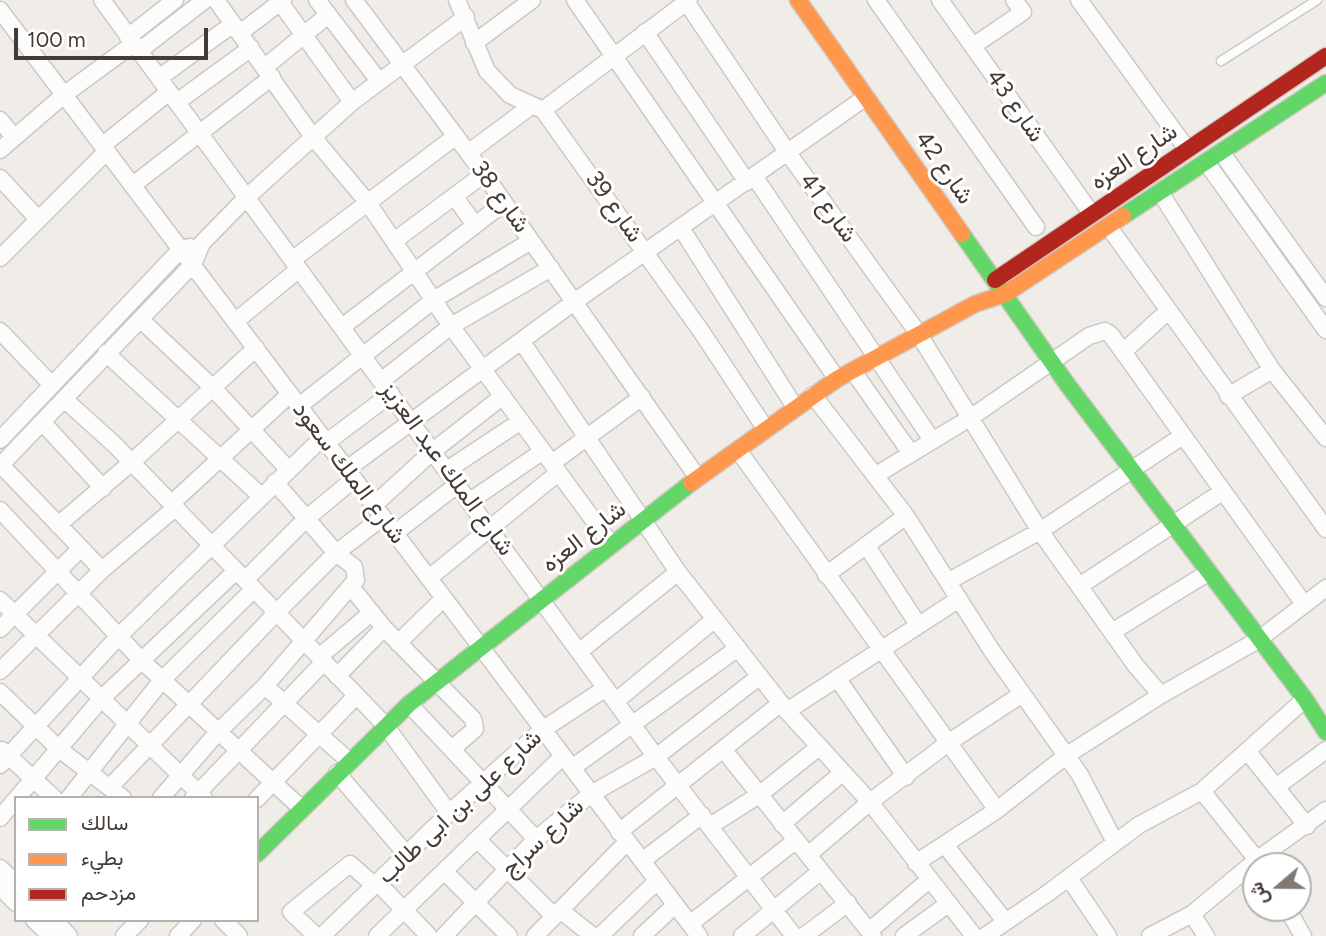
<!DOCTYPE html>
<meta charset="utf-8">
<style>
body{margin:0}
#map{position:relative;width:1326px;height:936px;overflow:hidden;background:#f0ece8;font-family:Figtree,Vazirmatn,sans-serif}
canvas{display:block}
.legend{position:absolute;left:14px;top:796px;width:245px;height:126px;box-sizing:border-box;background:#fff;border:2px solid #b5b1ae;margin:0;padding:9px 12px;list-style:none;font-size:21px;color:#453b35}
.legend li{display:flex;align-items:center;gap:14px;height:35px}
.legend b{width:35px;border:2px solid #b5b1ae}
.north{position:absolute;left:1242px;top:852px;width:70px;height:70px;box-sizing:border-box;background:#fff;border:2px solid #b5b1ae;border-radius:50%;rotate:250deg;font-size:19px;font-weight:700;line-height:28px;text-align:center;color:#453b35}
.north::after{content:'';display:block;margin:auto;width:24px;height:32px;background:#817974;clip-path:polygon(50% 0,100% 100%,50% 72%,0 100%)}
.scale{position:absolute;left:14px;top:28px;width:194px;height:32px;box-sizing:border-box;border:4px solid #453b35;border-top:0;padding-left:9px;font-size:21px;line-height:24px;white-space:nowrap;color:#453b35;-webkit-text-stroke:5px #fff;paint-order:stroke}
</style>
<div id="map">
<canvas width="1326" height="936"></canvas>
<ul class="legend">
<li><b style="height:9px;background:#63d668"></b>سالك</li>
<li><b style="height:9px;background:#ff974d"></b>بطيء</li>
<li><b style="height:9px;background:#b3261e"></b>مزدحم</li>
</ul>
<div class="north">ش</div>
<div class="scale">100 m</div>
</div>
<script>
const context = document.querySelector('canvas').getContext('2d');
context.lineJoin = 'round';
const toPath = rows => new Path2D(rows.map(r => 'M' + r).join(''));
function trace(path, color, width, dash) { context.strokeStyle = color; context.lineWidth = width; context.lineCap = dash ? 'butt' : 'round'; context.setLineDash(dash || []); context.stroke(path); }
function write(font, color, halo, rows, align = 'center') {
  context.font = font + ' Figtree,Vazirmatn,sans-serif'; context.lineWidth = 6; context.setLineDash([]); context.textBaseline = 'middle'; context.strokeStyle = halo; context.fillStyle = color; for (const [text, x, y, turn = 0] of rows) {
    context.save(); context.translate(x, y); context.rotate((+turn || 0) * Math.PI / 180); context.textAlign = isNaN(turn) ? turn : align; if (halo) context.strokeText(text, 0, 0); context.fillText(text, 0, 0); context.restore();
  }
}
const lane = toPath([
 [1221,61,1317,0]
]);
const street = toPath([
 [102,0,656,757,794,936],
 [216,0,313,137,368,203,451,326,611,544],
 [317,0,379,81],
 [354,0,484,174,698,478],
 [457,0,487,71,510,95,543,110,701,331,765,428],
 [575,0,837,379],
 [685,0,788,153,918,333,1040,531,1136,666,1161,695,1258,640,1326,588],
 [876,0,1036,227],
 [940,0,1091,213],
 [1079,0,1187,149],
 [280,2,352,102],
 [0,10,699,936],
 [645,32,747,182],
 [240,33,283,0],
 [128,37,175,0],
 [474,43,532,0],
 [973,46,1023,12,1014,0],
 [139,51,205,0],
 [264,68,328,15],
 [159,78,233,24],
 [177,102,251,48],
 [543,110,689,0],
 [0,120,14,137],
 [103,145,169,92],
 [0,150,65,94,133,44],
 [1221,152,1326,298],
 [468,153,531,106],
 [1206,162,1326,330],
 [754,176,932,440],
 [0,178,37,218],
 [133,185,272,77],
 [1160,192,1272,370,1326,438],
 [454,196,475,225],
 [1108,226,1326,529],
 [681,228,795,407],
 [394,241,484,174],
 [0,258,107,151],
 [292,260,456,136],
 [140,319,212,387,288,469],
 [236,321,299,269],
 [342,327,504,203],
 [0,331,52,385],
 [522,342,678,572,787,711,870,802,974,936],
 [1123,352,1168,311],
 [106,353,261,496],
 [853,371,910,452],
 [381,381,451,326,551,268],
 [813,395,906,516,992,651,1080,775,1115,842],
 [1228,396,1272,370],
 [64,399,115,445,385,725,449,813],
 [299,406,435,299,531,241],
 [43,423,103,488],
 [0,440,181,249,190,247],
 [327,442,391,394],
 [738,450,997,810],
 [552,463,642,397],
 [1,465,102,570],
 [0,466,193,264,202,243,247,197,352,102,466,17],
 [347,469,574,302,866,97],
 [447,470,521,421],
 [876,475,970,418,1089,336,1105,331,1111,335,1304,604],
 [470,501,543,451],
 [171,504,290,394],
 [374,505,433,451,503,396],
 [0,510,142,661,302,809],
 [58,525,132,462,256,348],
 [395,533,458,484],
 [866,545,917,623],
 [826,575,906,516],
 [429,578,558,473],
 [245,580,307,518,354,479],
 [949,581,1040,531,1181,437],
 [1081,585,1222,492],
 [351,587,384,628,473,719,475,729,452,749],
 [0,600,204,798],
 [0,629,81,548],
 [1112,632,1209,572],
 [398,643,444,598],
 [580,651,678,572],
 [319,657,371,613],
 [0,671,102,570,175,508],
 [337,676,384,628],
 [837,678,906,777],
 [265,686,349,761],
 [0,692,59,749,123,798],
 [616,701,715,619],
 [409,704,536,839],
 [787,711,959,599],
 [723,749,873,936],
 [2,750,54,798],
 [1248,752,1307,826],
 [0,765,119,636,323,437],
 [572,768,738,648],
 [337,773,407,855],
 [110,787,276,613,336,553,383,517],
 [1276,787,1326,750],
 [1202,791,1262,866],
 [17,798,101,699,236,571],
 [69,798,162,680,254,589],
 [161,798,217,733,265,686,356,580,354,567,336,553,275,482],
 [193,798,324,662],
 [257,799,356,696],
 [0,818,16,799],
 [782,824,842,773],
 [710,826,759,795,819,747],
 [619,832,781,703],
 [477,839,554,916],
 [945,845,1005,921],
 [808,855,870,802,948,743,1022,694],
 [642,861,702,815],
 [916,863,997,810,1067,755,1161,695],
 [0,868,16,883],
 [445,872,509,936],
 [1069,878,1108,936],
 [377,882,429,936],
 [0,887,16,903],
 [1287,908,1303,936],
 [560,910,593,936],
 [1192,914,1206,936],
 [34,920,51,936],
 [54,920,69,936],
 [223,920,239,936],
 [690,924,795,841],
 [869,931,930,879],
 [124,936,140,920],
 [178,936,193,920],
 [316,936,291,912,350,864,374,885],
 [322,936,449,813,542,730,606,688],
 [377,936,562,757],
 [444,936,536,839,591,794,656,757,760,676],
 [535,936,627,842],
 [600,936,657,881],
 [642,936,675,905],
 [742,936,821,871],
 [804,936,848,903],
 [904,936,948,904],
 [985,936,1048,893,1139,825,1202,791,1305,699],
 [1150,936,1192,914,1258,859,1326,810]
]);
const fast = toPath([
 [1123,216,1326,83],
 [962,234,1067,384,1305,699,1326,732],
 [257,854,409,704,691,483]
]);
const slow = toPath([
 [798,0,962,234],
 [691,483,837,379,975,304,1005,294,1123,216]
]);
const jam = toPath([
 [995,280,1326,56]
]);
const streetNames = [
 ["شارع 43",1015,106,55],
 ["شارع العزه",1134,157,-34],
 ["شارع 42",944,168,55],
 ["شارع 38",500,197,54],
 ["شارع 39",614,207,55],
 ["شارع 41",828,208,54],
 ["شارع الملك عبد العزيز",447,469,54],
 ["شارع الملك سعود",349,473,53],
 ["شارع العزه",584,537,-38],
 ["شارع على بن ابى طالب",460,807,-43],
 ["شارع سراج",543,838,-43]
];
trace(lane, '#ccc8c4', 11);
trace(street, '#ccc8c4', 19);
trace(fast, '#d1c8c0', 19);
trace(slow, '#d1c8c0', 19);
trace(jam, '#d1c8c0', 19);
trace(lane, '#fdfcfc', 8);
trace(street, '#fdfcfc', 16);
trace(fast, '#63d668', 16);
trace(slow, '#ff974d', 16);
trace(jam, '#b3261e', 16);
write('24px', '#453b35', '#fff', streetNames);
</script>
